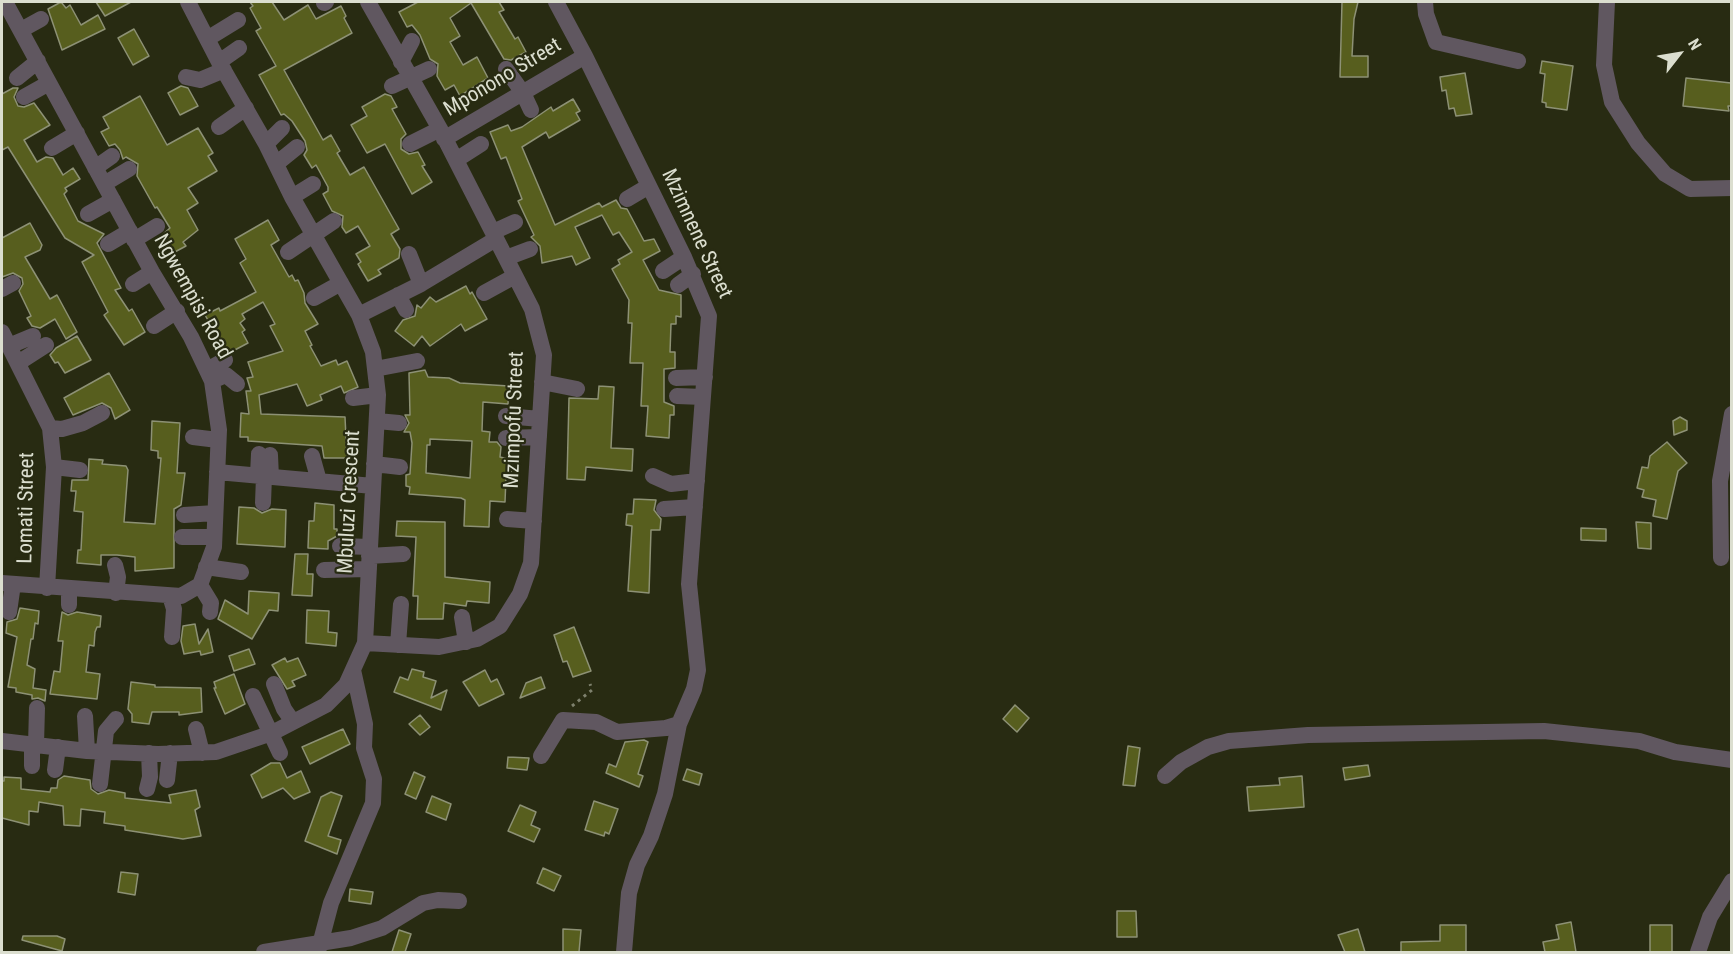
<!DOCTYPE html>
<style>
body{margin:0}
#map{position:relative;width:1733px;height:954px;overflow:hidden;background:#282b12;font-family:"Roboto Condensed",sans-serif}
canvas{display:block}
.frame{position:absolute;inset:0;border:3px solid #dbdecf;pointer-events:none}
.north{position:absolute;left:1649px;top:24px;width:60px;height:60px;-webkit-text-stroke:4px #282b12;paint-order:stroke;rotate:59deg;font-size:16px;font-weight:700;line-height:24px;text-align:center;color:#dbdecf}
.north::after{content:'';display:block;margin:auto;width:21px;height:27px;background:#dbdecf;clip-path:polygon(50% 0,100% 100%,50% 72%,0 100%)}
</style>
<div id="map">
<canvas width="1733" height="954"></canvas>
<div class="frame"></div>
<div class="north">N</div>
</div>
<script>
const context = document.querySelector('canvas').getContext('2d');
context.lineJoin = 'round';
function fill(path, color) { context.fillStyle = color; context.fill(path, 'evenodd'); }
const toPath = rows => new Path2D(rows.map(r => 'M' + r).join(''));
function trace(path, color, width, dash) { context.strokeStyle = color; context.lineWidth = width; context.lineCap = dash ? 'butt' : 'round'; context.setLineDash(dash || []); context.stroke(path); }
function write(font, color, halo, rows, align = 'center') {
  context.font = font + ' "Roboto Condensed",sans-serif'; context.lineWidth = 4.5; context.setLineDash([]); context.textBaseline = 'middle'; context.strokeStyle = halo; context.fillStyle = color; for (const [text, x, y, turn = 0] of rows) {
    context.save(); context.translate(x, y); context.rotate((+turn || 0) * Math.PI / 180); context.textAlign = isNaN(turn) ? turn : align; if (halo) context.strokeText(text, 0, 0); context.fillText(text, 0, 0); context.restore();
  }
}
const building = toPath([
 [61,2,66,8,70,5,81,25,98,15,105,29,62,50,48,9,61,2],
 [96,2,131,2,105,16,96,2],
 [250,2,272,2,284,20,308,5,316,19,341,6,346,16,344,18,352,33,284,70,323,140,331,135,340,151,337,153,350,175,364,167,399,229,391,234,400,249,399,258,378,270,381,274,368,281,358,264,361,262,356,254,370,246,358,226,346,233,342,227,343,216,332,211,323,194,328,191,328,187,316,165,312,168,304,155,307,150,305,141,292,121,284,114,281,115,259,75,276,66,256,31,261,28,250,8,253,6,250,2],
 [418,2,499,2,504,10,499,12,515,39,518,37,526,52,511,60,504,59,471,3,450,18,460,36,450,42,463,65,477,57,488,78,460,96,454,85,445,90,437,76,438,64,430,59,420,35,412,25,407,27,399,12,418,2],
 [1342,2,1358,2,1354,19,1352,56,1368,56,1368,77,1340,77,1342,2],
 [134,29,149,56,133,65,118,38,134,29],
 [1542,61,1573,66,1567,110,1546,107,1546,103,1542,102,1545,74,1540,73,1542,61],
 [1465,73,1472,114,1456,116,1454,108,1449,109,1446,90,1442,91,1440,77,1465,73],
 [1686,78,1731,83,1731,106,1728,106,1729,111,1683,106,1686,78],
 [181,86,188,88,198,106,180,115,168,93,181,86],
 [13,88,18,88,14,97,18,106,24,107,34,103,50,125,24,140,37,162,46,157,53,158,63,175,73,168,80,179,65,188,67,191,64,194,78,221,104,234,97,243,121,288,115,290,129,311,132,309,145,332,124,345,104,315,108,312,82,262,94,255,65,238,8,147,2,150,2,94,13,88],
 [385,94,391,96,397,107,392,109,406,134,401,139,401,149,409,154,418,152,425,165,422,166,432,182,412,194,385,144,367,153,351,125,367,116,362,107,385,94],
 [140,96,167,145,198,128,213,153,208,156,217,171,188,188,198,203,187,210,198,230,183,242,186,246,171,254,161,236,170,228,157,207,155,208,137,176,138,164,126,157,123,159,120,150,115,144,109,146,101,132,109,128,103,117,140,96],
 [573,99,580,111,576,113,580,120,549,138,546,132,522,147,555,225,599,203,602,207,616,200,621,208,627,209,644,241,654,239,660,251,643,260,659,290,681,295,681,317,676,316,676,324,671,324,670,352,675,352,675,368,664,369,664,402,674,406,674,415,670,415,669,438,646,436,648,406,641,406,643,363,630,363,632,323,628,323,629,300,612,269,620,264,618,260,632,252,619,232,613,235,602,215,575,227,590,258,576,265,572,256,542,263,540,246,531,237,534,235,518,201,522,199,506,157,501,159,490,132,508,125,511,131,522,127,551,107,553,111,573,99],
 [268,220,279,240,271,245,289,277,292,275,295,281,298,280,304,293,305,303,318,324,305,331,312,345,310,346,321,366,336,360,338,365,347,361,358,387,344,393,341,386,320,395,322,400,307,406,297,384,259,395,261,414,345,417,347,458,324,458,322,446,248,441,248,437,240,437,241,413,249,414,246,391,251,391,247,378,253,377,248,362,283,351,270,326,275,324,263,302,242,314,245,319,240,323,245,330,242,332,248,343,231,352,225,350,205,315,219,308,220,311,256,292,240,263,246,259,235,239,268,220],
 [30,223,42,245,40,250,25,257,50,299,57,295,77,332,66,339,55,319,40,328,32,326,27,318,31,316,19,291,23,284,22,278,13,273,2,277,2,238,30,223],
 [466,286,470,294,472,292,487,319,465,331,461,324,430,346,422,336,414,346,395,331,403,320,415,316,417,305,421,308,430,297,436,302,466,286],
 [77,336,91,360,65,373,58,362,55,363,50,355,56,348,77,336],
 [425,370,428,377,449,378,460,383,509,386,508,404,483,402,482,431,490,432,489,442,497,442,501,447,500,457,512,460,511,477,506,477,505,502,490,501,489,527,464,526,465,500,461,498,409,494,410,487,406,486,406,475,410,474,412,443,410,432,404,432,409,423,405,415,410,415,409,373,425,370],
 [430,439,472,441,470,478,426,473,427,445,430,445,430,439],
 [109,373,130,410,115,419,111,408,102,403,73,415,64,398,109,373],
 [599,386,614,387,611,448,633,449,632,471,586,467,585,480,567,479,569,398,598,399,599,386],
 [1680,417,1687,421,1687,430,1674,435,1673,421,1680,417],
 [152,421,180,423,177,473,185,473,181,505,174,509,174,568,135,571,135,557,117,555,101,555,101,565,77,563,78,550,81,550,83,512,74,511,76,491,71,491,72,480,88,480,89,459,103,460,102,464,126,466,128,470,124,522,155,524,161,458,158,458,158,451,151,450,152,421],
 [1667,442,1687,463,1678,471,1667,519,1653,516,1656,500,1642,497,1644,490,1637,488,1642,467,1648,468,1650,456,1667,442],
 [634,499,656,500,654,510,661,519,660,530,651,530,649,593,628,591,632,526,626,525,627,514,633,514,634,499],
 [315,503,334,505,334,529,337,529,337,536,328,541,328,549,308,548,309,521,314,521,315,503],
 [239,507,254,508,262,513,272,509,286,510,285,547,237,544,239,507],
 [397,521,445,522,445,577,490,582,489,603,467,601,466,606,444,603,443,619,417,619,418,596,413,596,416,537,396,536,397,521],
 [1636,522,1651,523,1651,549,1638,548,1636,522],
 [1581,528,1606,529,1606,541,1581,540,1581,528],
 [295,554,308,554,307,574,313,574,312,596,292,595,295,554],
 [249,591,279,593,278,611,269,610,252,639,218,619,225,600,248,614,249,591],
 [20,608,39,611,38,624,35,623,33,639,31,639,27,665,35,669,33,688,46,690,45,701,38,698,32,699,32,695,16,692,16,688,8,687,17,637,6,633,7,622,17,619,20,608],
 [307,610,329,611,328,632,337,633,336,646,306,643,307,610],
 [62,612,68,615,77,612,101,616,100,627,97,627,95,632,94,646,89,645,86,672,100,674,97,699,50,694,54,671,60,672,63,641,58,641,62,612],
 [195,624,199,644,208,629,213,652,201,655,200,651,184,654,181,641,183,626,195,624],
 [574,627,591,671,573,677,567,661,563,662,554,635,574,627],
 [249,649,255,664,234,671,229,656,249,649],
 [285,658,287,662,298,658,306,675,292,681,295,686,287,689,272,665,285,658],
 [412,669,424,672,423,677,436,681,431,698,447,690,441,710,394,692,400,677,408,680,412,669],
 [485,670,491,682,497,679,504,694,479,706,463,682,485,670],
 [234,674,245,704,225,714,214,688,216,688,214,682,234,674],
 [541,677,545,688,520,698,526,683,541,677],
 [131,682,155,685,155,687,201,688,202,712,179,715,179,712,152,712,149,724,132,722,132,714,128,709,131,682],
 [1015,705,1029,718,1017,732,1003,719,1015,705],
 [420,715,430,727,420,735,409,724,420,715],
 [343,729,350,744,310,764,302,747,343,729],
 [644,740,648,742,638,774,643,776,639,787,606,773,609,764,616,767,625,742,644,740],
 [1128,746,1140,748,1135,786,1123,785,1128,746],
 [508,757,529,758,527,770,507,768,508,757],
 [271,763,280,763,287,778,301,771,310,792,294,799,283,788,262,798,251,775,271,763],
 [1368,765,1370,776,1345,780,1343,768,1368,765],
 [687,769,702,774,699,785,683,780,687,769],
 [414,772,425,777,416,799,405,794,414,772],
 [64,776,90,780,91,789,98,794,109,790,125,793,125,798,171,803,169,795,196,790,200,807,195,810,201,836,183,839,125,830,125,826,104,823,105,812,81,809,80,826,64,825,63,806,39,802,38,812,29,811,29,825,2,818,2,781,4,781,4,777,21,778,21,789,50,792,51,788,57,788,58,780,64,776],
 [1302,776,1304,807,1249,811,1247,787,1280,785,1279,778,1302,776],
 [331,792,342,796,328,836,341,840,337,854,305,841,321,797,331,792],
 [432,796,451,804,446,820,426,812,432,796],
 [594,801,618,809,609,834,605,832,604,836,585,830,594,801],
 [520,805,536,812,531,825,540,829,534,842,508,831,520,805],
 [543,868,561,876,554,891,537,883,543,868],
 [121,872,138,874,135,895,118,892,121,872],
 [350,889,373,892,371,904,349,901,350,889],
 [1117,911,1136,911,1137,937,1117,937,1117,911],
 [1571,922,1576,952,1545,952,1543,942,1559,939,1556,925,1571,922],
 [1440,925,1466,925,1466,952,1401,952,1401,942,1440,941,1440,925],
 [1650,925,1672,925,1672,952,1650,952,1650,925],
 [563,929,581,930,579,952,563,952,563,929],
 [1358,929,1365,952,1345,952,1338,935,1358,929],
 [399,930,411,934,405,952,392,952,399,930],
 [23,936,57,936,65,939,62,951,22,940,23,936]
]);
const path = toPath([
 [572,706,592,690,590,684]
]);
const minor = toPath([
 [556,2,585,56,684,257,709,316,689,584,698,670,694,689,679,724,665,794,651,836,637,865,629,893,624,952],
 [1425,2,1426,14,1436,42,1518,61],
 [1607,2,1604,65,1612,102,1638,143,1665,174,1690,189,1732,188],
 [324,3,326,2],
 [21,30,41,19],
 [207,39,238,20],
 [219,62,239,48],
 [401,62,412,41],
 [506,69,523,93,531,110],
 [186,77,200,80,224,70],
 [17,78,38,61],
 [392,86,429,69],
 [24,97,49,83],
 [219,127,246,108],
 [444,139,585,56],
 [266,144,282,128],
 [410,144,440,129],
 [52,148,77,133],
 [456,160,481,144],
 [276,164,297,147],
 [95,168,112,156],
 [104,184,129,169],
 [292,197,313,184],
 [627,199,649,186],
 [88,214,113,200],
 [493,232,515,222],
 [134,240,157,226],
 [108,244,130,231],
 [288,252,334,221],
 [409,254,421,284],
 [506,258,530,249],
 [663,271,684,257],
 [133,284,152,272],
 [678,285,693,274],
 [2,289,13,283],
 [484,293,515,276],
 [398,295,406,310],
 [314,298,341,283],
 [359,315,421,284,496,239],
 [154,326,177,311],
 [2,332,50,428,54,467,47,588],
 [9,346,33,336],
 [18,363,46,345],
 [375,369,417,361],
 [207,370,225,360],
 [676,378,705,377],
 [212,381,226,375,237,384],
 [542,382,577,389],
 [677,396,703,397],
 [353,398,378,395],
 [506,416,540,419],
 [377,421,399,423],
 [50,428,62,429,83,423,102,413],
 [193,437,218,440],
 [506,438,539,437],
 [270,455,271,477],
 [312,456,319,481],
 [374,464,400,467],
 [54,467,80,470],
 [217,472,373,486],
 [258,475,259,454],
 [653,476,671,484,697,481],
 [263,503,264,476],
 [664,509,695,507],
 [184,515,215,513],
 [507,519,534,521],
 [182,537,214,537],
 [340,546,370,547],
 [369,556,403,554],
 [1721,558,1720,481,1732,414],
 [115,565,118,577,116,593],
 [206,567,241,572],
 [324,570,369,569],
 [2,583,181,596,200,585,214,547,219,430,212,381,191,337,152,272,5,2],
 [200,585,211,603,210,612],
 [170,596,174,609,172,637],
 [69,605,69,589],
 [9,612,13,584],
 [462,617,466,642],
 [365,643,439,647,477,639,500,626,520,594,531,563,544,355,532,309,440,129,368,2],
 [398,645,401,604],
 [274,684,284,709,293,722],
 [253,696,280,753],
 [85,716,87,751],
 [196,729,202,753],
 [2,741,87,751,158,754,216,752,272,733,326,705,346,685,365,643,378,395,373,352,359,315,292,197,266,144,219,62,188,2],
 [32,744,32,766],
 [36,745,37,708],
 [541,756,563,720,596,722,617,732,666,728,679,724],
 [55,770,58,747],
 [1165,776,1181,762,1208,747,1229,741,1308,735,1544,731,1639,741,1675,752,1732,760],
 [167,780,170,753],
 [100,784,106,731,116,719],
 [147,789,150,777,149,753],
 [264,952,351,938,382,928,423,903,438,900,459,901],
 [318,952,331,903,373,803,374,779,364,748,365,724,353,670],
 [1698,952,1710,917,1732,881]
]);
const streetNames = [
 ["Mponono Street",503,78,-31],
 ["Mzimnene Street",696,234,65],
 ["Ngwempisi Road",192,297,61],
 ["Mzimpofu Street",515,420,-88],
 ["Mbuluzi Crescent",350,502,-87],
 ["Lomati Street",27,508,-89]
];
fill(building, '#575e1e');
trace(building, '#8d9175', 1.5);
trace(path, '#7e816d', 3, [3, 4.5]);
trace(minor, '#605760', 16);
write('21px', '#dbdecf', '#282b12', streetNames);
</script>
